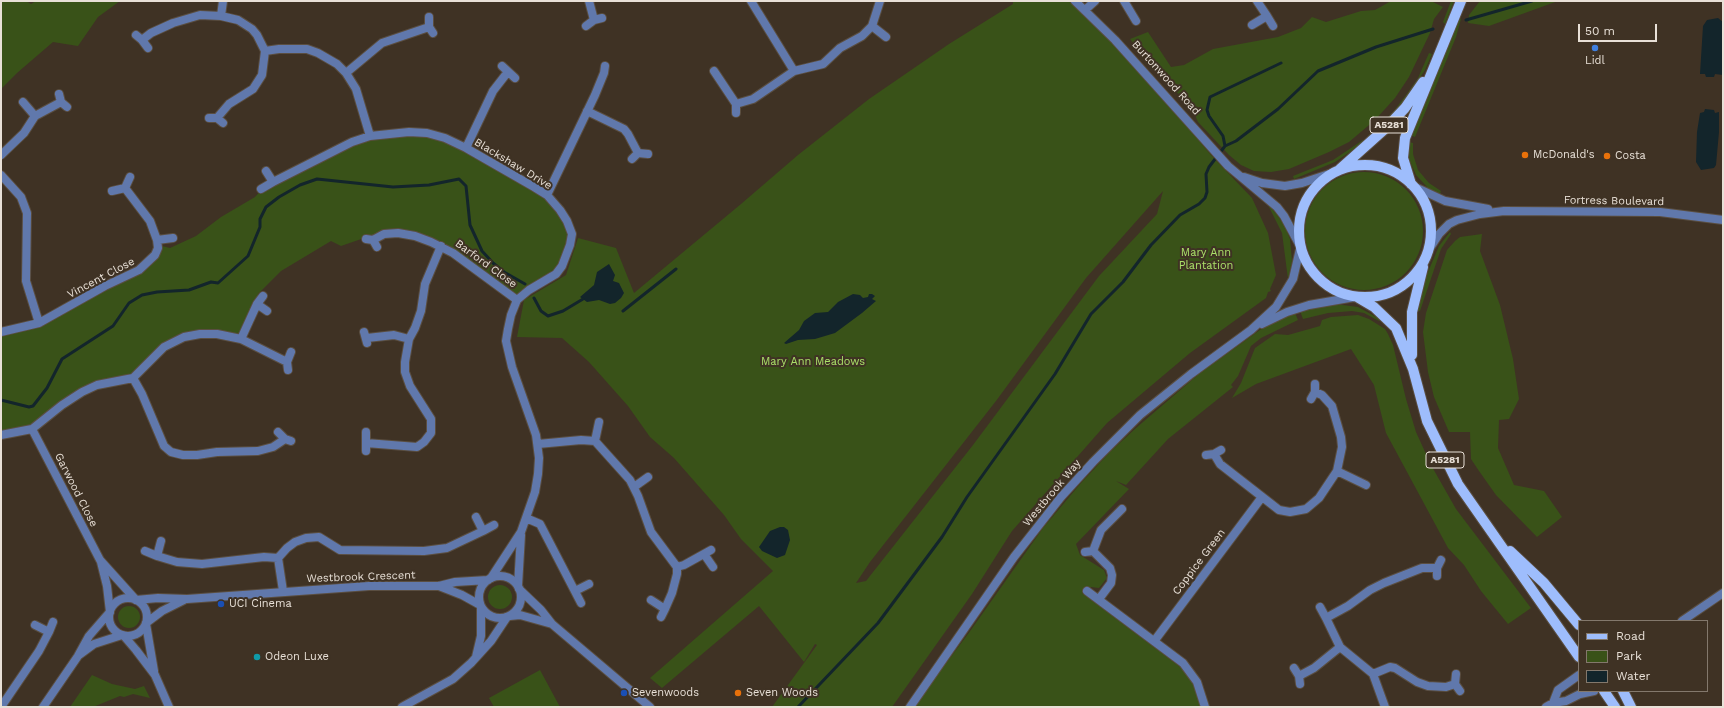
<!DOCTYPE html>
<style>
body{margin:0}
#map{position:relative;width:1724px;height:708px;overflow:hidden;background:#3f3224;font-family:"Work Sans",sans-serif}
canvas{display:block}
.frame{position:absolute;inset:0;border:2px solid #e8e0d7;pointer-events:none}
.legend{position:absolute;left:1578px;top:620px;width:130px;height:72px;box-sizing:border-box;background:#3f3224;border:1px solid #83786c;margin:0;padding:5px 7px;list-style:none;font-size:12px;color:#e8e0d7}
.legend li{display:flex;align-items:center;gap:8px;height:20px}
.legend b{width:20px;border:1px solid #83786c}
.scale{position:absolute;left:1578px;top:24px;width:79px;height:18px;box-sizing:border-box;border:2px solid #e8e0d7;border-top:0;padding-left:5px;font-size:12px;line-height:14px;white-space:nowrap;color:#e8e0d7;-webkit-text-stroke:3px #3f3224;paint-order:stroke}
</style>
<div id="map">
<canvas width="1724" height="708"></canvas>
<div class="frame"></div>
<ul class="legend">
<li><b style="height:5px;background:#9ebdfc"></b>Road</li>
<li><b style="height:11px;background:#395218"></b>Park</li>
<li><b style="height:11px;background:#13252b"></b>Water</li>
</ul>
<div class="scale">50 m</div>
</div>
<script>
const context = document.querySelector('canvas').getContext('2d');
context.lineJoin = 'round';
function fill(path, color) { context.fillStyle = color; context.fill(path, 'evenodd'); }
const toPath = rows => new Path2D(rows.map(r => 'M' + r).join(''));
function trace(path, color, width, dash) { context.strokeStyle = color; context.lineWidth = width; context.lineCap = dash ? 'butt' : 'round'; context.setLineDash(dash || []); context.stroke(path); }
function write(font, color, halo, rows, align = 'center') {
  context.font = font + ' "Work Sans",sans-serif'; context.lineWidth = 4; context.setLineDash([]); context.textBaseline = 'middle'; context.strokeStyle = halo; context.fillStyle = color; for (const [text, x, y, turn = 0] of rows) {
    context.save(); context.translate(x, y); context.rotate((+turn || 0) * Math.PI / 180); context.textAlign = isNaN(turn) ? turn : align; if (halo) context.strokeText(text, 0, 0); context.fillText(text, 0, 0); context.restore();
  }
}
const green = toPath([
 [1,1,26,1,31,4,36,1,120,1,98,17,78,46,53,42,17,73,1,89],
 [1013,1,1069,1,1143,74,1211,155,1252,198,1268,233,1276,275,1270,289,1271,291,1268,292,1266,298,1190,353,1107,423,1012,531,972,594,892,707,772,707,817,645,815,644,804,662,759,606,662,688,650,678,773,571,741,539,724,515,674,458,650,437,628,406,589,362,562,338,517,337,524,300,566,275,578,238,616,248,634,293,741,204,798,155,869,99,949,44,1013,4],
 [1163,191,1157,214,1099,276,973,445,866,581,856,583,870,562,996,401,1086,278],
 [1391,1,1431,1,1443,7,1434,19,1430,33,1409,77,1395,98,1375,120,1349,142,1329,152,1289,169,1271,172,1254,171,1241,165,1229,155,1198,122,1191,106,1156,72,1130,39,1148,32,1171,67,1184,65,1213,49,1278,37,1301,28,1312,17,1326,22,1361,11,1375,10],
 [1451,1,1454,1,1445,24,1443,22],
 [1480,1,1558,1,1489,26,1468,23,1469,15],
 [1459,18,1461,19,1456,37,1415,137,1410,135],
 [1429,53,1432,54,1425,70,1402,105,1371,138,1368,136,1393,112,1406,95,1418,78],
 [409,132,466,148,547,195,567,221,570,245,562,266,517,300,440,250,398,233,370,236,341,246,331,241,281,271,258,294,262,299,241,339,200,334,164,347,133,378,82,392,32,429,1,435,1,331,39,323,107,288,136,276,162,246,170,248,196,236,221,217,255,197,268,183,352,142],
 [1363,140,1365,142,1335,162,1294,179,1293,176,1333,160],
 [1409,142,1413,143,1413,154,1418,170,1429,183,1441,191,1440,194,1428,188,1416,175,1409,159],
 '1305 231a59 59 0 1 1 118 0a59 59 0 1 1-118 0Z',
 [1270,206,1284,224,1290,239,1292,261,1288,279,1282,233,1269,207],
 [1450,232,1451,234,1441,249,1420,311,1416,310,1425,279,1439,246],
 [1482,234,1480,251,1500,305,1513,359,1519,399,1509,419,1499,420,1498,448,1514,485,1544,491,1562,517,1537,537,1496,495,1479,471,1471,459,1470,432,1449,432,1434,397,1428,372,1423,332,1426,313,1447,250,1455,241,1460,237],
 [1335,304,1358,307,1380,319,1379,321,1364,313,1352,311,1328,313,1303,319,1300,311],
 [1295,313,1298,320,1261,338,1251,346,1238,376,1231,385,1233,387,1168,439,1126,485,1116,481,1129,489,1076,544,1080,555,1104,570,1107,578,1099,588,1091,587,1082,593,1183,669,1194,685,1201,707,913,707,968,634,1043,528,1081,483,1110,452,1136,428,1200,373,1264,327],
 [1358,315,1369,319,1385,329,1388,334,1393,345,1406,399,1416,432,1431,465,1456,509,1531,608,1508,624,1481,591,1464,565,1448,548,1386,433,1374,385,1351,349,1256,384,1232,398,1241,383,1255,348,1275,334,1288,335,1320,326,1322,320,1331,317],
 '488 597a12 12 0 1 1 24 0a12 12 0 1 1-24 0Z',
 '118 617a11 11 0 1 1 22 0a11 11 0 1 1-22 0Z',
 [540,670,560,707,494,707,489,698],
 [92,675,112,684,135,689,144,686,150,698,133,694,124,697,120,696,93,707,70,707]
]);
const water = toPath([
 [1718,18,1723,22,1723,75,1715,74,1714,77,1706,77,1705,74,1700,74,1703,26,1707,20],
 [1705,109,1714,110,1715,113,1719,112,1719,132,1716,165,1714,168,1701,170,1696,162,1697,132,1700,113,1704,112],
 [609,264,615,275,613,281,619,283,624,293,621,298,615,303,610,304,599,300,587,302,580,297,594,285,597,272],
 [853,294,860,295,863,298,868,297,869,294,872,294,875,296,872,299,876,301,862,313,835,333,815,339,798,340,786,344,784,343,799,330,804,321,815,313,828,312,838,302],
 [780,527,784,527,788,530,790,540,785,555,777,558,762,551,759,547,770,531]
]);
const stream = toPath([
 [1466,20,1532,1],
 [1225,146,1223,136,1209,116,1207,110,1210,97,1281,63],
 [534,298,541,311,548,316,563,311,583,299],
 [623,311,676,269],
 [1,400,29,407,33,406,47,388,62,359,113,326,129,303,142,295,157,292,189,290,211,282,218,283,248,256,260,227,260,219,266,207,279,197,300,185,317,179,393,187,429,185,459,179,466,186,470,225,482,251,493,263,504,272,525,284],
 [798,707,878,623,942,537,967,497,1055,374,1091,314,1123,282,1151,245,1180,215,1199,204,1205,198,1207,192,1206,174,1209,167,1225,146,1236,141,1278,109,1318,71,1376,47,1433,29]
]);
const minor = toPath([
 [589,1,594,20],
 [751,1,794,71],
 [880,1,872,26,886,37],
 [1075,1,1115,40,1228,166,1277,207,1284,216,1299,244],
 [1124,1,1136,21],
 [1257,1,1267,16],
 [1085,10,1095,1],
 [221,16,223,1],
 [429,17,429,27,433,33],
 [1252,25,1267,16,1273,26],
 [586,26,594,20,602,18],
 [136,35,142,40,148,48],
 [142,40,151,33,173,23,200,15,221,16,238,20,252,29,257,35,265,51,262,75,253,89,229,104,217,118],
 [265,51,279,49,307,49,318,53,337,64,346,73,356,89,370,136],
 [502,66,515,78],
 [714,71,736,104,736,113],
 [346,73,382,43,429,27],
 [59,94,61,102,67,107],
 [23,102,35,116,61,102],
 [736,104,753,99,794,71,823,64,840,48,862,36,872,26],
 [587,111,624,129,628,134,638,153],
 [209,118,217,118,223,123],
 [466,148,493,91,507,73],
 [1,155,24,133,35,116],
 [632,159,638,153,648,154],
 [1,175,21,197,27,213,26,281,39,323],
 [1244,177,1262,183,1285,186,1302,183,1335,172],
 [273,182,352,142,370,136,409,132,427,133,445,138,466,148,534,187,547,195,560,210,567,221,572,234,570,245,562,266,556,274,529,290,517,300,511,315,508,329,506,341,512,367,536,435,539,458,538,474,535,492,521,532,491,578],
 [1413,186,1445,201,1488,209],
 [125,188,150,221,157,240,173,238],
 [261,189,273,182,266,171],
 [112,191,125,188,130,177],
 [547,195,595,95,604,73,605,66],
 [366,239,373,240,377,247],
 [373,240,384,234,398,233,415,236,431,242,453,253,517,300],
 [1428,251,1439,234,1449,224,1457,220,1480,214,1504,211,1660,212,1723,220],
 [263,296,257,304,267,311],
 [1,332,39,323,105,286,139,270,155,255,158,248,157,240],
 [364,332,367,343],
 [367,338,394,335,409,339],
 [241,339,257,304],
 [288,370,287,362,291,352],
 [133,378,142,394,164,446,171,452,183,455,197,455,217,452,258,451,273,447,285,439],
 [1311,399,1315,392,1315,384],
 [32,429,100,560,136,600],
 [278,432,285,439,291,441],
 [1,435,32,429,62,405,82,392,97,385,133,378,164,347,184,337,200,334,217,334,241,339,287,362],
 [595,441,599,422],
 [366,443,417,447,424,442,431,433,431,419,410,386,405,372,405,362,409,339,415,328,421,311,425,284,441,246],
 [538,444,581,440,595,441,630,480,638,496,651,532,677,567,677,574,672,593,665,609],
 [366,451,366,432],
 [1214,454,1220,464,1279,510,1290,512,1306,509,1319,498,1337,471,1342,447,1341,437,1332,406,1322,395,1315,392],
 [1206,455,1214,454,1221,450],
 [1337,471,1366,485],
 [634,487,648,477],
 [476,517,483,531,494,525],
 [526,518,540,524,581,603],
 [145,551,157,556,161,541],
 [1093,551,1110,568,1112,575,1111,583,1099,599],
 [1085,552,1093,551,1101,530,1122,509],
 [704,554,713,567],
 [157,556,177,562,202,564,264,557,278,558],
 [101,562,107,586,110,612],
 [677,567,684,565,711,550],
 [1437,576,1437,568,1441,560],
 [518,586,521,535],
 [283,591,278,558,287,548,295,542,306,538,319,537,340,550,424,551,447,548,483,531],
 [575,591,589,584],
 [1087,591,1183,663,1197,682,1205,707],
 [651,600,665,609,661,617],
 [1320,607,1326,618],
 [1682,621,1723,593],
 [146,624,154,671],
 [35,625,49,632,53,622],
 [124,636,136,650,155,675,169,707],
 [1155,640,1262,497],
 [476,657,481,636,481,608],
 [1294,668,1299,676,1300,684],
 [1373,674,1390,667,1395,668,1417,682,1428,686,1446,687,1455,684],
 [1456,674,1455,684,1460,691],
 [1299,676,1314,668,1340,647],
 [1553,703,1558,690,1579,675],
 [1,707,39,651,49,632],
 [402,707,453,679,471,663,491,641,507,617],
 [1385,707,1373,674,1340,647,1326,618,1348,606,1370,590,1384,583,1422,568,1437,568],
 [1546,707,1553,703,1566,701,1580,694,1594,691]
]);
const tertiary = toPath([
 [1262,324,1287,312,1309,305,1355,297],
 '479 597a21 21 0 1 1 42 0a21 21 0 1 1-42 0Z',
 [439,586,462,595,480,605],
 [519,589,541,610,552,624,650,707],
 '109 617a19 19 0 1 1 38 0a19 19 0 1 1-38 0Z',
 [136,600,158,598,187,599,369,586,439,586,455,582,488,580],
 [510,616,520,615,552,624],
 [146,623,162,611,184,600],
 [79,655,94,644,122,635],
 [43,707,78,656,89,636,109,613],
 [910,707,1014,557,1061,497,1093,462,1140,415,1191,374,1251,330,1276,307,1293,279,1300,249]
]);
const primary = toPath([
 '1299 231a66 66 0 1 1 132 0a66 66 0 1 1-132 0Z',
 [1340,169,1387,127,1405,108,1423,82],
 [1411,184,1403,158,1405,138,1461,1],
 [1357,297,1374,307,1396,328,1413,369,1427,421,1458,484,1579,657],
 [1412,355,1412,312,1423,267],
 [1510,551,1544,583,1579,625],
 [1604,691,1615,707],
 [1623,691,1631,707]
]);
const markers = [
 [1595,48,4,"#3f7fe0"],
 [1525,155,4,"#e8710a"],
 [1607,156,4,"#e8710a"],
 [221,604,4,"#1a4fb4"],
 [257,657,4,"#0f9aa8"],
 [624,693,4,"#1a4fb4"],
 [738,693,4,"#e8710a"]
];
const shields = [
 [1389,125,38],
 [1445,460,38]
];
const shieldNames = [
 ["A5281",1389,125],
 ["A5281",1445,460]
];
const poiNames = [
 ["Lidl",1595,61,"center"],
 ["McDonald's",1533,155],
 ["Costa",1615,156],
 ["UCI Cinema",229,604],
 ["Odeon Luxe",265,657],
 ["Sevenwoods",632,693],
 ["Seven Woods",746,693]
];
const streetNames = [
 ["Burtonwood Road",1166,78,48],
 ["Blackshaw Drive",513,164,31],
 ["Fortress Boulevard",1614,201,1],
 ["Barford Close",486,264,36],
 ["Vincent Close",101,278,-28],
 ["Garwood Close",76,490,63],
 ["Westbrook Way",1052,493,-50],
 ["Coppice Green",1199,562,-53],
 ["Westbrook Crescent",361,577,-2]
];
const parkNames = [
 ["Mary Ann",1206,253],
 ["Plantation",1206,266],
 ["Mary Ann Meadows",813,362]
];
fill(green, '#395218');
fill(water, '#13252b');
trace(stream, '#13252b', 3);
trace(minor, '#5a4e41', 10);
trace(tertiary, '#5a4e41', 10);
trace(primary, '#5a4e41', 12);
trace(minor, '#6078ac', 8);
trace(tertiary, '#6078ac', 8);
trace(primary, '#9ebdfc', 10);
for (const [x, y, r, color] of markers) { const dot = new Path2D(); dot.arc(x, y, r, 0, 2 * Math.PI); context.fillStyle = color; context.fill(dot); trace(dot, '#3f3224', 1.5); }
for (const [x, y, w] of shields) { const box = new Path2D(); box.roundRect(x - w / 2, y - 8, w, 16, 3); context.fillStyle = '#3f3224'; context.fill(box); trace(box, '#e8e0d7', 1); }
write('bold 10px', '#e8e0d7', null, shieldNames);
write('11px', '#e8e0d7', '#3f3224', poiNames, 'left');
write('11px', '#e8e0d7', '#3f3224', streetNames);
write('11px', '#aae069', '#3f3224', parkNames);
</script>
